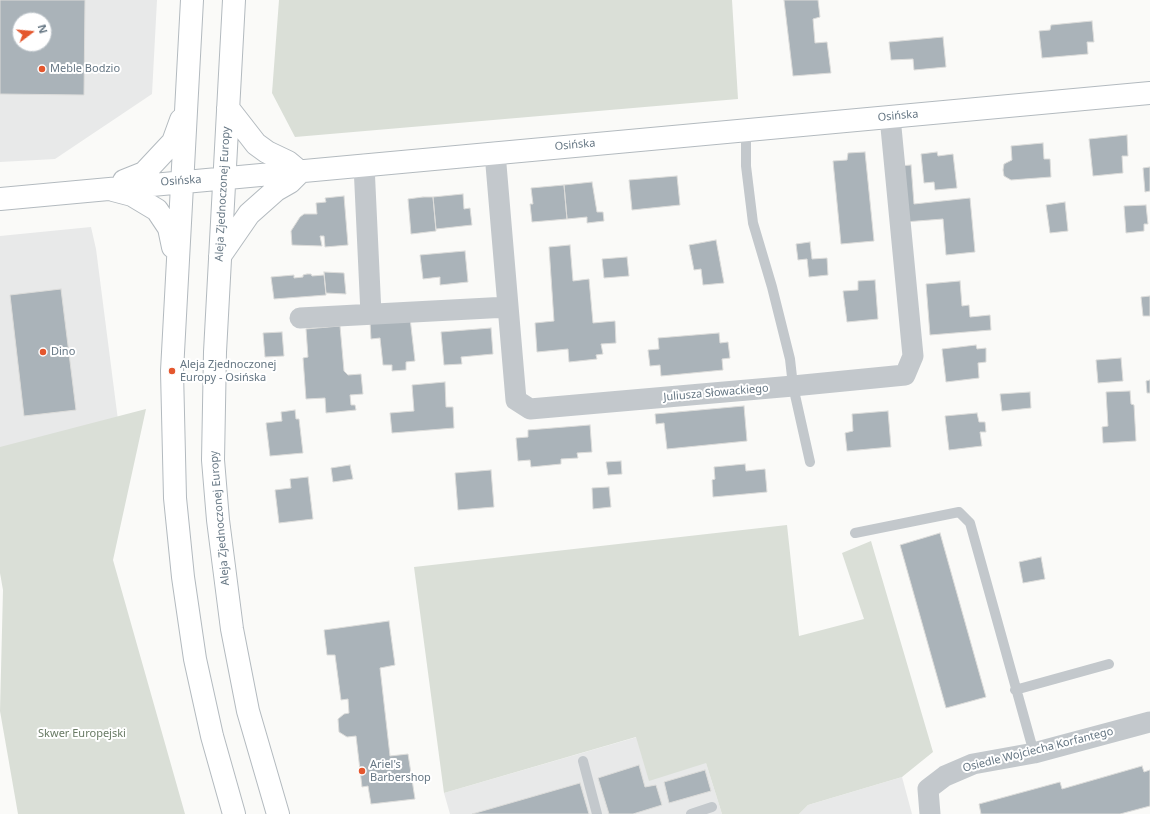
<!DOCTYPE html>
<meta charset="utf-8">
<style>
body{margin:0}
#map{position:relative;width:1150px;height:814px;overflow:hidden;background:#fafaf8;font-family:"Noto Sans",sans-serif}
canvas{display:block}
.north{position:absolute;left:12px;top:12px;width:40px;height:40px;box-sizing:border-box;background:#fff;border:1px solid #c1c8cd;border-radius:50%;rotate:74deg;font-size:11px;font-weight:700;line-height:16px;text-align:center;color:#657683}
.north::after{content:'';display:block;margin:auto;width:14px;height:18px;background:#e4572e;clip-path:polygon(50% 0,100% 100%,50% 72%,0 100%)}
</style>
<div id="map">
<canvas width="1150" height="814"></canvas>
<div class="north">N</div>
</div>
<script>
const context = document.querySelector('canvas').getContext('2d');
context.lineJoin = 'round';
function fill(path, color) { context.fillStyle = color; context.fill(path, 'evenodd'); }
const toPath = rows => new Path2D(rows.map(r => 'M' + r).join(''));
function trace(path, color, width, dash) { context.strokeStyle = color; context.lineWidth = width; context.lineCap = dash ? 'butt' : 'round'; context.setLineDash(dash || []); context.stroke(path); }
function write(font, color, halo, rows, align = 'center') {
  context.font = font + ' "Noto Sans",sans-serif'; context.lineWidth = 4; context.setLineDash([]); context.textBaseline = 'middle'; context.strokeStyle = halo; context.fillStyle = color; for (const [text, x, y, turn = 0] of rows) {
    context.save(); context.translate(x, y); context.rotate((+turn || 0) * Math.PI / 180); context.textAlign = isNaN(turn) ? turn : align; if (halo) context.strokeText(text, 0, 0); context.fillText(text, 0, 0); context.restore();
  }
}
const built = toPath([
 [0,0,157,0,152,94,55,159,0,162],
 [20,20,44,20,44,44,20,44],
 [91,227,96,249,119,428,0,449,0,236],
 [637,737,706,763,722,814,450,814,444,793],
 [902,777,912,814,799,814,808,805]
]);
const green = toPath([
 [279,0,732,0,738,99,295,137,272,93],
 [146,409,113,560,185,814,18,814,0,711,3,590,0,573,0,447],
 [787,525,799,636,864,619,842,553,871,541,933,752,902,777,808,805,799,814,722,814,706,763,649,781,636,737,444,793,414,567]
]);
const building = toPath([
 [0,0,85,0,84,95,0,94,0,0],
 [20,20,44,20,44,44,20,44,20,20],
 [784,0,818,0,820,17,813,19,815,43,827,42,831,73,793,76,784,0],
 [1092,21,1094,42,1087,42,1088,54,1042,58,1039,31,1050,30,1051,25,1092,21],
 [943,37,946,67,914,70,913,59,891,60,889,42,943,37],
 [1127,135,1128,156,1122,156,1123,173,1093,176,1089,139,1127,135],
 [1043,143,1044,159,1050,159,1051,177,1011,180,1004,176,1003,170,1004,164,1012,160,1011,146,1043,143],
 [865,152,874,241,841,244,833,161,847,160,848,153,865,152],
 [937,152,938,156,953,154,957,188,935,190,934,182,924,183,921,154,937,152],
 [911,165,914,204,970,198,975,252,946,255,943,219,904,222,899,166,911,165],
 [1150,167,1150,191,1145,192,1143,168,1150,167],
 [677,176,680,205,632,210,629,180,677,176],
 [592,182,597,212,603,212,604,221,587,223,587,217,567,219,564,185,592,182],
 [564,185,567,219,532,222,530,204,533,204,531,188,564,185],
 [463,194,464,209,470,208,472,225,436,229,433,197,463,194],
 [344,196,348,245,325,247,324,236,320,236,322,246,292,245,291,231,300,217,304,214,317,214,316,203,326,202,325,198,344,196],
 [423,197,433,197,436,231,411,234,408,199,423,197],
 [1065,202,1068,231,1050,233,1046,205,1065,202],
 [1146,205,1148,224,1144,224,1144,231,1126,233,1124,206,1146,205],
 [716,240,724,283,703,285,701,269,694,270,689,245,716,240],
 [810,242,812,259,827,258,828,275,809,277,807,259,798,260,796,244,810,242],
 [570,245,573,281,589,279,593,323,615,321,616,343,601,344,603,354,596,355,597,359,569,362,568,349,537,352,535,323,554,321,549,247,570,245],
 [465,251,468,282,440,285,440,277,423,279,420,255,465,251],
 [627,257,629,276,604,278,602,259,627,257],
 [324,272,344,273,346,294,326,293,324,272],
 [307,274,311,274,312,276,324,275,326,295,274,299,271,277,294,275,294,278,303,277,303,275,307,274],
 [875,280,878,319,847,322,843,291,858,290,858,281,875,280],
 [960,281,962,306,969,305,970,317,990,315,991,330,930,335,926,284,960,281],
 [61,289,76,410,24,416,10,295,61,289],
 [1150,296,1150,316,1143,316,1141,297,1150,296],
 [410,318,415,361,406,362,406,370,392,371,392,365,383,365,380,338,371,339,370,322,410,318],
 [340,326,344,371,348,375,361,374,363,394,350,395,351,405,355,405,356,410,326,413,325,398,306,399,303,358,308,357,306,329,340,326],
 [491,328,493,354,461,357,462,364,444,365,441,332,491,328],
 [282,332,284,356,265,357,263,333,282,332],
 [719,333,720,343,728,342,730,358,722,359,723,370,661,376,660,365,650,366,648,350,659,349,658,338,719,333],
 [976,345,977,349,986,348,986,362,978,363,979,378,946,382,942,349,976,345],
 [1121,358,1123,381,1098,383,1096,360,1121,358],
 [1150,380,1150,393,1147,393,1146,381,1150,380],
 [445,382,446,407,453,407,454,428,392,433,390,413,414,411,412,385,445,382],
 [1130,391,1131,404,1134,405,1136,441,1103,443,1102,427,1108,426,1106,392,1130,391],
 [1030,392,1031,408,1002,411,1000,394,1030,392],
 [744,406,747,441,667,449,664,423,656,424,655,414,744,406],
 [295,410,296,419,299,419,303,453,270,456,266,423,282,421,281,412,295,410],
 [888,411,891,447,847,451,845,433,853,431,852,414,888,411],
 [977,413,979,422,985,422,986,432,980,432,982,446,949,450,945,416,977,413],
 [590,425,592,452,577,453,578,458,561,459,561,464,531,467,530,460,518,461,516,438,528,437,528,430,590,425],
 [621,461,622,474,608,475,606,462,621,461],
 [745,464,746,471,765,469,767,492,713,497,712,480,715,479,714,467,745,464],
 [350,465,353,479,333,482,331,468,350,465],
 [491,470,494,507,458,510,455,473,491,470],
 [308,477,313,519,279,523,275,490,291,488,290,479,308,477],
 [609,487,611,507,593,509,592,488,609,487],
 [940,533,986,697,946,708,900,545,940,533],
 [1041,557,1045,579,1023,583,1019,562,1041,557],
 [389,621,395,665,380,668,390,756,408,754,415,799,371,804,368,786,362,787,356,736,347,737,339,732,338,719,344,714,349,713,348,699,341,700,335,655,327,655,324,630,389,621],
 [639,765,645,787,656,785,662,805,633,814,609,814,598,778,639,765],
 [1142,766,1144,772,1150,770,1150,806,1120,814,981,814,979,804,1060,782,1062,789,1142,766],
 [705,770,711,791,669,803,664,782,705,770],
 [580,783,589,814,472,814,580,783]
]);
const lane = toPath([
 [746,129,746,166,753,223,772,287,790,359,793,386,810,462],
 [855,533,959,512,970,523,1034,753],
 [1015,690,1109,664],
 [583,761,597,814],
 [691,814,712,807]
]);
const street = toPath([
 [495,153,516,400,530,409,793,386,905,375,913,356,890,117],
 [364,165,371,314],
 [300,318,508,307],
 [930,814,928,789,945,776,973,764,1034,753,1150,722]
]);
const secondary = toPath([
 [192,0,172,371,175,498,183,577,195,659,212,736,234,814],
 [234,0,215,352,213,460,218,520,232,629,248,711,278,814],
 [228,108,256,144,267,152,288,162,300,172],
 [124,181,144,173,173,142,181,120],
 [113,190,132,195,157,210,169,228,173,247],
 [0,199,1150,93],
 [220,256,249,214,276,190,290,182,300,172]
]);
const markers = [
 [42,69,4,"#e4572e"],
 [43,352,4,"#e4572e"],
 [172,371,4,"#e4572e"],
 [362,771,4,"#e4572e"]
];
const poiNames = [
 ["Meble Bodzio",50,69],
 ["Dino",51,352],
 ["Aleja Zjednoczonej",180,365],
 ["Europy - Osińska",180,378],
 ["Ariel's",370,765],
 ["Barbershop",370,778]
];
const streetNames = [
 ["Osińska",898,116,-5],
 ["Osińska",575,145,-5],
 ["Osińska",181,181,-4],
 ["Aleja Zjednoczonej Europy",223,194,-87],
 ["Juliusza Słowackiego",716,393,-5],
 ["Aleja Zjednoczonej Europy",220,518,-95],
 ["Osiedle Wojciecha Korfantego",1038,750,-14]
];
const parkNames = [
 ["Skwer Europejski",82,734]
];
fill(built, '#e8e9e9');
fill(green, '#dadfd7');
fill(building, '#aab3b9');
trace(building, '#dcdcda', 1);
trace(secondary, '#b3babf', 24);
trace(lane, '#c3c8cc', 10);
trace(street, '#c3c8cc', 21);
trace(secondary, '#fff', 22);
for (const [x, y, r, color] of markers) { const dot = new Path2D(); dot.arc(x, y, r, 0, 2 * Math.PI); context.fillStyle = color; context.fill(dot); trace(dot, '#fff', 1.5); }
write('11px', '#657683', '#fff', poiNames, 'left');
write('11px', '#657683', '#fff', streetNames);
write('11px', '#687a64', '#fff', parkNames);
</script>
